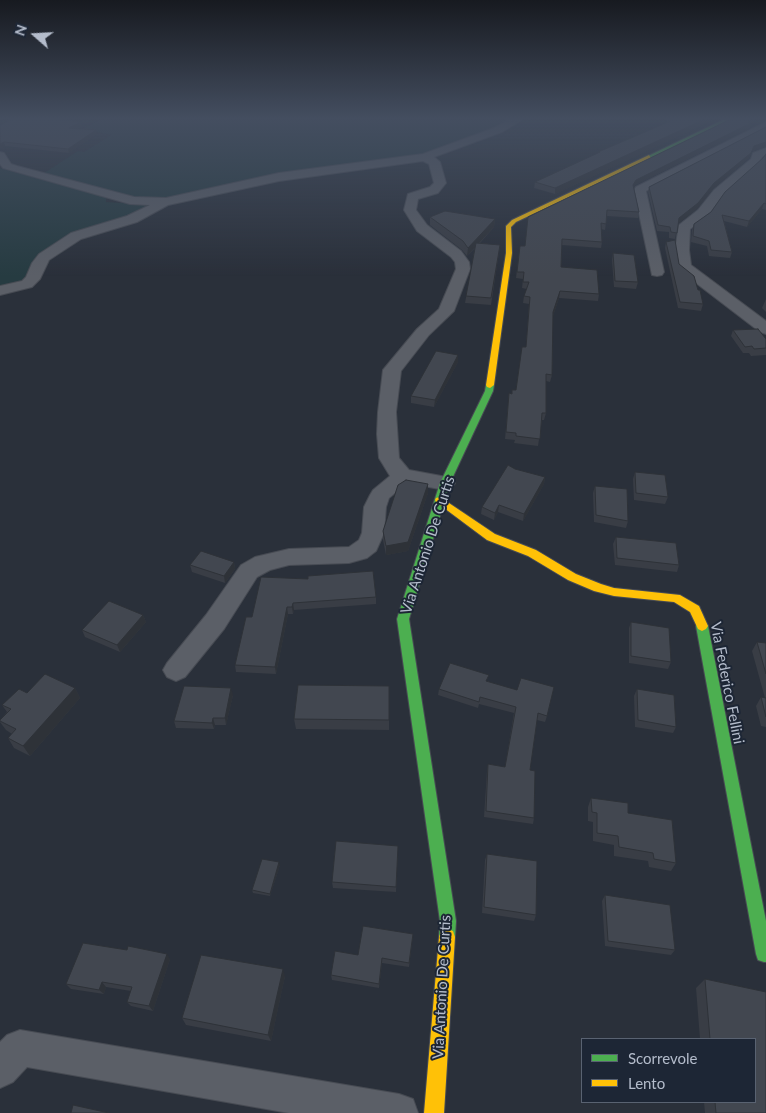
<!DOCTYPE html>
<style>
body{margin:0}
#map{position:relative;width:766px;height:1113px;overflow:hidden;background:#2a303a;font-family:Lato,sans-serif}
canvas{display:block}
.legend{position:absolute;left:581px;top:1038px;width:175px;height:65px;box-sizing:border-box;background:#1d2635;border:1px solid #596271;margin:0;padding:6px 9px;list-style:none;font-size:15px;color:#b4bccb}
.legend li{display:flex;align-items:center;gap:10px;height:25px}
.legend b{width:25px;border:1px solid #596271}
.north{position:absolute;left:10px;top:10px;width:50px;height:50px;-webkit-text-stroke:4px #1d2635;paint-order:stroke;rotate:289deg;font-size:14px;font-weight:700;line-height:20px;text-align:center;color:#b4bccb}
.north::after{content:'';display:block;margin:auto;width:18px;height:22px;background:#b4bccb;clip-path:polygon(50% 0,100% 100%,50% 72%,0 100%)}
</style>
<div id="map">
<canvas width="766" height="1113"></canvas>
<ul class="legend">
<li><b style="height:6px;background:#4caf50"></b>Scorrevole</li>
<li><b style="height:6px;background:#ffc107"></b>Lento</li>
</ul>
<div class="north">N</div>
</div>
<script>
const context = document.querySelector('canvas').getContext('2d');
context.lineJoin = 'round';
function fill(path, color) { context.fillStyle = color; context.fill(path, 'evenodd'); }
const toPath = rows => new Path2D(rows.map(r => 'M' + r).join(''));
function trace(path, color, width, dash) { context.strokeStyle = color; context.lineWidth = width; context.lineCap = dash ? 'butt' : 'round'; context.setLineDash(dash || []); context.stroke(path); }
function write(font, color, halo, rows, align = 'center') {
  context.font = font + ' Lato,sans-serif'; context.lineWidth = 4; context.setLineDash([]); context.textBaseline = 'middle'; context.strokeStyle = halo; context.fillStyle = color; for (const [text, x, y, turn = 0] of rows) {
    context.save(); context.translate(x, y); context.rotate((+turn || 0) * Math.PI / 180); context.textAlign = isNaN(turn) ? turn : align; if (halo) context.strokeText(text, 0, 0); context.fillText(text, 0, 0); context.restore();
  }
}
const green = toPath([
 [99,120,507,120,513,121,433,153,174,199,147,201,41,175,78,151,84,152,111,135,83,129],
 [0,168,106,197,106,202,154,205,152,209,79,231,30,278,0,289]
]);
const street = toPath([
 [509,120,522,120,502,132,434,157,440,162,446,183,438,193,418,199,416,210,427,225,461,251,469,262,470,269,454,311,429,335,401,371,396,412,399,458,409,470,452,478,455,483,452,488,445,490,407,483,389,498,386,507,384,533,376,551,367,558,349,563,289,565,270,570,257,577,224,629,185,677,176,681,167,677,163,670,167,663,206,615,241,565,255,557,289,549,349,547,359,540,362,533,364,507,370,495,373,490,390,476,379,458,377,434,378,412,383,370,417,329,439,309,456,269,455,262,451,257,417,231,404,210,408,194,430,187,434,183,429,164,423,161,279,181,168,205,137,222,81,239,49,260,40,279,32,287,0,295,0,286,22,281,26,277,32,263,39,254,71,233,127,216,150,205,130,204,3,168,0,164,0,152,4,153,11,164,17,166,134,197,166,198,279,173,423,154,494,128,509,120],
 [766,122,766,129,646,191,664,272,662,275,657,276,652,275,634,190,636,187,766,122],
 [766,148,766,155,762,157,760,162,722,196,708,216,690,229,689,250,691,265,766,321,766,334,760,332,679,270,675,250,679,225,698,210,714,190,751,159,753,153,766,148],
 [20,1030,399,1094,413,1099,418,1113,289,1113,27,1067,13,1082,0,1088,0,1042,7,1035,20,1030]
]);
const fast = toPath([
 [723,120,730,120,651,158,646,157,723,120],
 [490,382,494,385,493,391,450,483,409,619,456,921,455,937,453,943,447,945,441,943,439,937,440,921,397,619,440,483,485,391,486,385,490,382],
 [702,621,706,623,708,626,766,921,766,962,764,962,758,960,756,954,696,626,698,623,702,621]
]);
const slow = toPath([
 [649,155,651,158,516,222,511,227,512,253,494,385,490,388,487,387,486,385,506,253,506,226,512,220,649,155],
 [440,497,495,534,536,550,576,574,601,584,614,588,680,595,699,606,708,626,706,629,702,631,698,629,690,612,674,602,614,596,594,591,568,580,528,556,487,540,436,502,435,500,436,498,440,497],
 [447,929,453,931,455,937,444,1113,424,1113,439,937,441,931,447,929]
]);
const wall = toPath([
 [667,120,713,120,555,194,534,188,535,182,598,154,598,152,666,123],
 [729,120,751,124,750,128,635,185,634,187,639,212,638,218,607,216,605,230,601,229,602,242,601,248,562,245,561,267,599,294,598,301,559,298,553,316,552,375,550,382,546,381,546,413,544,420,542,420,538,446,514,443,515,440,505,439,509,393,512,393,512,390,516,390,526,347,529,304,523,303,524,296,527,289,522,288,523,279,516,278,520,246,524,246],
 [0,125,82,126,77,129,96,130,97,134,69,153,5,146,0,149],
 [766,127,766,147,752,151,749,158,713,189,697,209,678,223,675,239,669,238,669,232,657,231,648,192,649,187],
 [766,154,766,210,762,209,747,227,724,221,732,252,730,258,709,256,707,246,691,242,692,230,694,224,711,212],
 [430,217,495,219,494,227,480,243,500,245,491,305,465,303,475,248,467,256,462,250,430,225],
 [666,242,679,264,698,290,703,304,701,311,678,308,665,248],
 [613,253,638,282,636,289,614,287,612,260],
 [766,299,766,312,762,308],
 [733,330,766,339,766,355,751,356,749,353,743,353,731,336],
 [458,355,458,362,434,407,411,403,411,396],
 [635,472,668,497,665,504,634,500,633,479],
 [545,477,544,484,523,521,498,512,494,520,481,514,482,507],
 [428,484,428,493,408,551,386,555,383,540,383,531],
 [595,486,628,521,626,528,594,522,593,493],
 [616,537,679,565,677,572,615,565,613,544],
 [234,562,235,569,225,583,192,572,190,565],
 [308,579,376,597,376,604,294,610,293,614,288,614,276,674,236,672,235,665,252,617],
 [143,615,146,622,120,652,85,637,82,630],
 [631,622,671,662,668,669,629,663,629,628],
 [757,642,766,643,766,727,761,726,756,706,761,697,765,698,752,651],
 [488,681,547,716,545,722,537,720,530,770,534,818,533,824,484,817,487,771,488,764,505,767,514,713,479,704,478,708,438,695,439,689],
 [389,686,389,730,296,729,294,719],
 [75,688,80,698,30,756,14,748,8,738,12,734,6,730,0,722,0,720,7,712,2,705,27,693],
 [637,689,676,727,673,733,635,727,634,696],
 [233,695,226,725,215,725,214,729,176,728,174,721],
 [591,798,628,813,676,863,671,871,649,867,648,861,614,856,614,845,593,841,593,822,588,821,588,807],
 [398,846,396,892,333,888,332,882],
 [487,854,536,915,534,921,482,913,485,860],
 [280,865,270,896,253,893,252,890],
 [605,895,675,950,671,955,605,946,602,901],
 [413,934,409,967,382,963,379,988,332,980,331,975,358,955],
 [170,959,153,1011,131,1006,127,1002,131,991,106,987,104,994,71,989,66,984],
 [285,976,271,1041,186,1025,182,1018],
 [705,979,766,992,766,1113,705,1113,704,1102,755,1102,755,1039,700,1039,696,988]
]);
const shadedWall = toPath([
 [703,120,713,120,555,194,555,188],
 [751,120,756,120,751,124,750,128,635,185,632,190,633,185,636,180],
 [81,122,82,126,71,132,69,128],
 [96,130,97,134,69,153,68,149],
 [4,142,5,146,0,149,0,144],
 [766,142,766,147,752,151,749,158,713,189,697,209,678,224,679,218,714,183,754,146],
 [764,203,762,209,747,227,749,221],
 [495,219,494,227,467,256,468,248],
 [560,291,559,298,552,319,553,312],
 [458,355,458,362,434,407,435,400],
 [545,477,544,484,523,521,524,514],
 [428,484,428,493,408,551,386,555,386,546],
 [499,505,498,512,494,520,495,513],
 [234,562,235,569,225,583,224,576],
 [293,603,294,610,293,614,292,607],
 [287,607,288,614,276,674,275,667],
 [143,615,146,622,120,652,117,645],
 [75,688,80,698,30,756,23,746],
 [231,688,233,695,226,725,225,718],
 [213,718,215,725,214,729,212,723],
 [279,862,280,865,270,896,270,894],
 [167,954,170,959,153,1011,149,1006],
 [382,958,382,963,379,988,379,984],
 [283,969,285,976,271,1041,268,1035],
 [102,982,106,987,104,994,99,990]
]);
const building = toPath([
 [11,120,60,120,81,122,69,128,96,130,68,149,4,142,0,144,0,125,11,120],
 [667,120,703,120,555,188,535,182,600,152,598,152,671,121,667,120],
 [729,120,751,120,748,122,751,123,636,180,633,185,639,212,607,210,606,224,601,223,602,242,562,239,561,267,597,270,599,294,560,291,553,312,552,375,546,374,546,413,542,413,540,439,516,436,516,433,506,432,509,393,512,394,512,390,516,390,522,347,526,347,530,297,524,296,529,282,523,282,524,272,517,272,520,246,525,246,528,217,729,120],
 [766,127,766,142,754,146,751,153,714,183,698,203,679,218,677,233,671,232,670,227,658,225,649,187,766,127],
 [766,154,766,204,764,203,749,221,722,215,732,252,711,250,709,241,693,236,694,224,711,212,725,192,763,158,766,154],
 [445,211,495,219,468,248,463,241,430,217,445,211],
 [675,240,679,264,694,276,698,290,700,290,703,304,680,302,666,242,675,240],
 [476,243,500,245,491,298,466,296,476,243],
 [613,253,634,255,638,282,615,281,613,253],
 [758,329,766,339,766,348,754,349,752,346,745,347,733,330,758,329],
 [436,351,458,355,435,400,411,396,436,351],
 [508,465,515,469,545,477,524,514,499,505,495,513,482,507,508,465],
 [635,472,665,475,668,497,636,493,635,472],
 [406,480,428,484,408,542,386,546,383,531,398,485,406,480],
 [595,486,627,489,628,521,596,515,595,486],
 [616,537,676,543,679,565,617,558,616,537],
 [201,551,234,562,224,576,190,565,201,551],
 [373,571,376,597,293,603,292,607,287,607,275,667,235,665,246,617,252,617,261,577,308,579,308,576,373,571],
 [109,601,143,615,117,645,82,630,109,601],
 [631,622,669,628,671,662,631,656,631,622],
 [757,642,766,643,766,674,757,642],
 [450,663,489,675,486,681,517,690,521,678,554,687,547,716,538,713,530,770,535,771,534,818,486,811,488,764,505,767,516,707,480,697,479,702,439,689,450,663],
 [45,674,75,688,23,746,8,738,16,729,0,721,0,720,11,709,2,705,19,689,27,693,45,674],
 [298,685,389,686,389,720,294,719,298,685],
 [184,686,231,688,225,718,213,718,212,723,174,721,184,686],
 [637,689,674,695,676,727,638,720,637,689],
 [761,697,766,698,766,717,761,697],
 [591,798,628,803,628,813,672,820,676,863,654,859,653,853,619,847,618,836,597,833,597,813,592,812,591,798],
 [336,841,398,846,396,887,332,882,336,841],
 [487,854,537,861,536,915,484,907,487,854],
 [262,859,279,862,270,894,252,890,262,859],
 [605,895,670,905,675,950,608,941,605,895],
 [363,926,413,934,409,963,382,958,379,984,331,975,335,951,358,955,363,926],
 [83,943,127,950,128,946,167,954,149,1006,127,1002,132,987,102,982,99,990,66,984,83,943],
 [201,955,283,969,268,1035,182,1018,201,955],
 [705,979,766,992,766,1113,716,1113,715,1102,755,1102,755,1039,710,1039,705,979],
 [73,1105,109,1113,71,1113,73,1105]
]);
const streetNames = [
 ["Via Antonio De Curtis",428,545,-72],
 ["Via Federico Fellini",727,683,79],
 ["Via Antonio De Curtis",442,987,-87]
];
fill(green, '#263b41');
trace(street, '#474b53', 2);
trace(fast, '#474b53', 2);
trace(slow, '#474b53', 2);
fill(street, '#5b5f67');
fill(fast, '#4caf50');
fill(slow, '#ffc107');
fill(wall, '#393d45');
fill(shadedWall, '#2e3238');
fill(building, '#424750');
trace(building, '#2e3238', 1);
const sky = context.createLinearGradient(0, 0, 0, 276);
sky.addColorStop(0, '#171a20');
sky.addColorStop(0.43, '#444e60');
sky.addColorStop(1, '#444e6000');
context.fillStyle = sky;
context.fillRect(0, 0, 766, 276);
write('15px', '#b4bccb', '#1d2635', streetNames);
</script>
